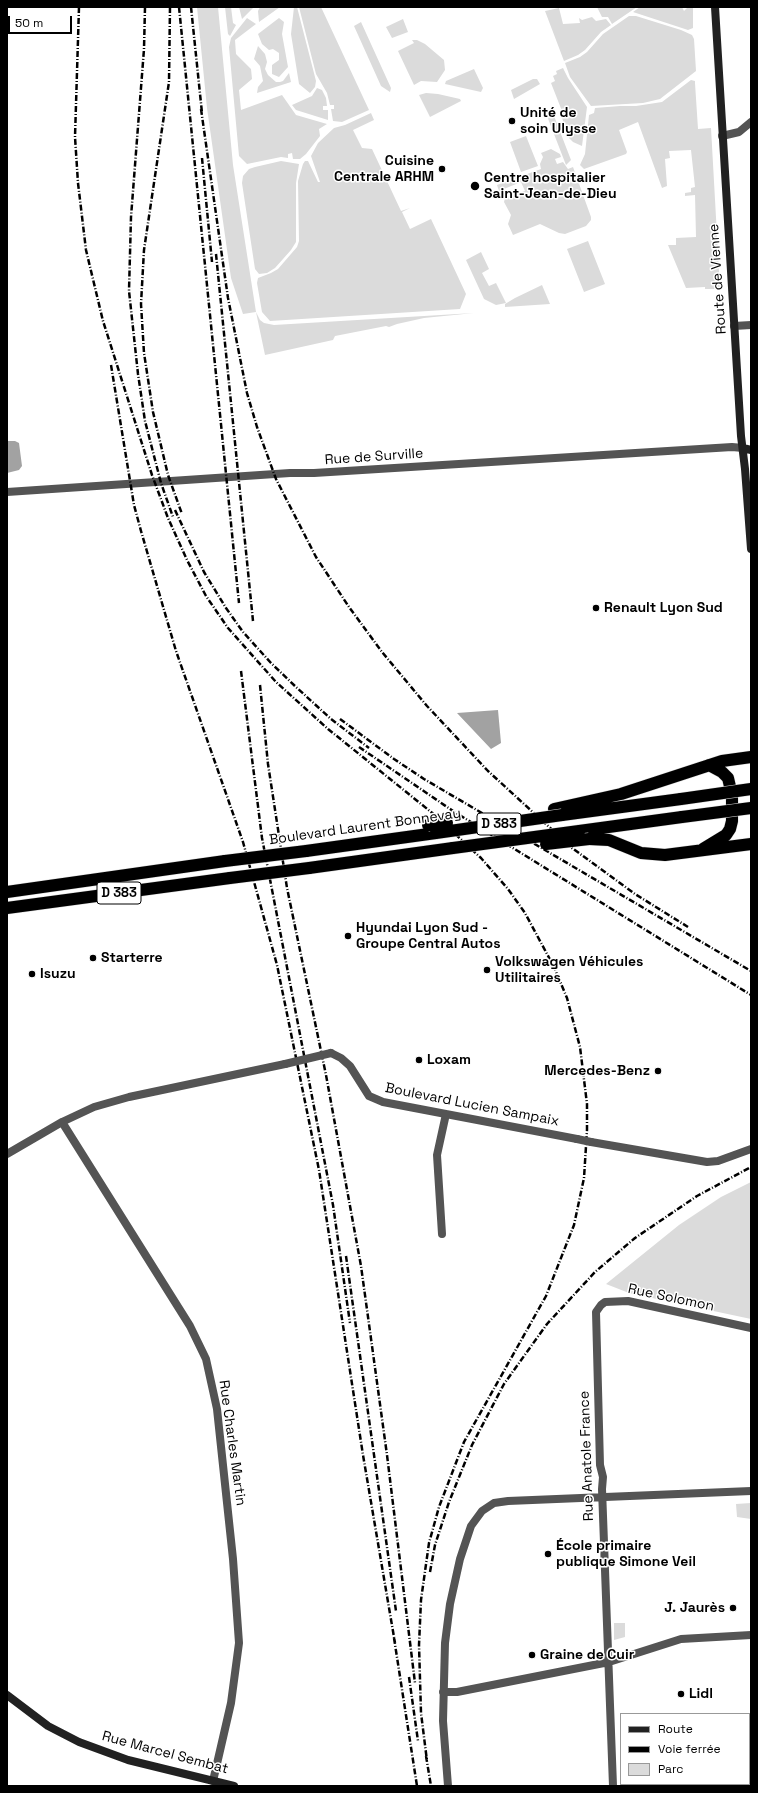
<!DOCTYPE html>
<meta charset="utf-8">
<style>
body{margin:0}
#map{position:relative;width:758px;height:1793px;overflow:hidden;background:#fff;font-family:"Space Grotesk",sans-serif}
canvas{display:block}
.frame{position:absolute;inset:0;border:8px solid #000;pointer-events:none}
.legend{position:absolute;left:620px;top:1713px;width:130px;height:72px;box-sizing:border-box;background:#fff;border:1px solid #999;margin:0;padding:5px 7px;list-style:none;font-size:12px;color:#000}
.legend li{display:flex;align-items:center;gap:8px;height:20px}
.legend b{width:20px;border:1px solid #999}
.scale{position:absolute;left:8px;top:16px;width:64px;height:18px;box-sizing:border-box;border:2px solid #000;border-top:0;padding-left:5px;font-size:12px;line-height:14px;white-space:nowrap;color:#000;-webkit-text-stroke:3px #fff;paint-order:stroke}
</style>
<div id="map">
<canvas width="758" height="1793"></canvas>
<div class="frame"></div>
<ul class="legend">
<li><b style="height:5px;background:#212121"></b>Route</li>
<li><b style="height:5px;background:#000"></b>Voie ferrée</li>
<li><b style="height:11px;background:#dbdbdb"></b>Parc</li>
</ul>
<div class="scale">50 m</div>
</div>
<script>
const context = document.querySelector('canvas').getContext('2d');
context.lineJoin = 'round';
function fill(path, color) { context.fillStyle = color; context.fill(path, 'evenodd'); }
const toPath = rows => new Path2D(rows.map(r => 'M' + r).join(''));
function trace(path, color, width, dash) { context.strokeStyle = color; context.lineWidth = width; context.lineCap = dash ? 'butt' : 'round'; context.setLineDash(dash || []); context.stroke(path); }
function write(font, color, halo, rows, align = 'center') {
  context.font = font + ' "Space Grotesk",sans-serif'; context.lineWidth = 3; context.setLineDash([]); context.textBaseline = 'middle'; context.strokeStyle = halo; context.fillStyle = color; for (const [text, x, y, turn = 0] of rows) {
    context.save(); context.translate(x, y); context.rotate((+turn || 0) * Math.PI / 180); context.textAlign = isNaN(turn) ? turn : align; if (halo) context.strokeText(text, 0, 0); context.fillText(text, 0, 0); context.restore();
  }
}
const green = toPath([
 [197,7,218,7,233,165,256,312,260,320,264,323,274,325,474,313,424,318,397,324,389,327,386,326,335,336,333,340,265,355,256,312,243,314,231,278,207,108],
 [225,7,231,7,233,23,236,25,230,36,228,34],
 [239,7,254,7,242,19],
 [260,7,280,7,259,22,258,11],
 [294,7,297,7,316,81,315,87,310,93,299,84,291,34],
 [299,7,321,7,369,110,342,122,333,121,331,109,334,109,334,105,330,105,327,93,316,74],
 [597,7,637,7,612,24,608,17,602,17],
 [640,7,682,7,684,11,688,7,693,7,693,28,688,30,633,12],
 [559,8,563,24,580,23,579,18,582,20,592,17,596,21,606,19,611,25,601,32,585,50,578,55,564,61,545,11],
 [629,16,636,16,681,30,692,35,694,39,696,71,660,99,643,103,591,106,570,77,565,63,580,57,587,52,603,34],
 [247,18,256,24,235,40,236,54,251,69,252,79,239,90,241,110,282,95,296,115,327,124,319,129,320,136,306,154,300,159,293,159,292,153,288,154,288,158,281,157,247,164,239,156,229,47,231,38],
 [279,18,284,22,282,34,288,67,279,77,272,74,272,65,279,60,279,53,273,49,269,50,262,44,258,34],
 [403,19,408,32,392,38,386,27],
 [361,22,391,88,390,92,381,86,354,26],
 [412,40,417,40,425,44,444,60,445,70,437,82,421,81,414,85,398,51,414,43],
 [258,46,265,54,267,62,265,69,268,75,276,82,280,82,283,81,289,73,291,82,257,93,258,87,263,81,260,66,254,59],
 [563,68,568,78,587,107,582,146,573,142,569,138,560,112,562,111,551,83,555,81,553,76,557,74,556,71],
 [474,69,483,88,481,92,445,84,446,81],
 [533,79,537,79,540,84,514,99,511,90],
 [691,80,695,81,695,83,698,129,711,128,720,289,705,289,705,287,686,288,668,245,676,245,676,238,696,237,695,195,685,196,685,193,691,192,691,188,695,187,691,150,669,151,670,158,665,159,667,186,662,188,638,122,619,130,627,152,626,154,584,169,580,165,585,154,589,115,594,113,595,108,620,106,636,106,662,102],
 [317,88,322,90,326,98,327,106,323,106,323,110,328,110,328,120,296,110,292,105,312,96],
 [426,93,438,94,460,99,461,101,430,117,419,95],
 [371,113,374,120,353,130,362,148,372,149,401,211,410,208,402,212,410,229,431,219,466,294,460,309,270,321,262,312,257,283,258,278,271,273,278,269,297,247,299,241,298,181,303,164,305,161,308,161,318,182,320,182,311,156,318,143,334,128,345,125],
 [551,115,554,116,571,160,566,165,547,116],
 [526,136,538,166,521,172,510,142],
 [551,149,560,154,561,157,555,159,557,164,563,162,568,169,573,167,591,217,591,220,586,226,565,234,559,233,540,224,513,235,508,224,511,215,504,202,505,198,525,191,521,182,499,191,497,185,541,169,540,164,543,157,541,153],
 [281,161,299,164,296,183,296,242,291,250,275,268,267,273,259,274,255,269,242,183,243,176,249,169,255,167],
 [588,241,605,284,584,292,567,249],
 [481,252,489,269,482,273,489,286,496,283,506,303,496,305,484,299,466,260],
 [542,285,550,304,505,307,505,304,515,298],
 [751,1182,751,1319,629,1293,606,1284,679,1225,721,1197],
 [751,1503,751,1519,737,1517,736,1504],
 [614,1623,625,1623,625,1637,614,1640]
]);
const water = toPath([
 [7,441,15,441,19,443,22,466,19,470,7,473],
 [498,710,501,743,491,749,457,713]
]);
const street = toPath([
 [722,136,739,132,751,122],
 [734,326,751,325],
 [7,492,290,473,314,473,732,447,743,448],
 [331,1053,341,1058,350,1066,369,1096,383,1102,577,1139],
 [62,1122,190,1326,206,1359,217,1409,233,1559,239,1643,231,1703,213,1781],
 [591,1142,707,1162,718,1161,751,1149],
 [7,1154,62,1122,94,1107,129,1097,285,1064],
 [442,1234,437,1155,446,1114],
 [443,1692,457,1692,609,1662,681,1639,751,1635],
 [448,1786,443,1721,445,1643,450,1604,460,1559,471,1526,482,1511,494,1503,508,1501,751,1491],
 [613,1786,602,1489,603,1477,600,1465,596,1312,601,1305,605,1302,628,1301,751,1328]
]);
const secondary = toPath([
 [715,7,741,436,745,469,751,549],
 [743,448,751,450],
 [7,1695,48,1726,79,1742,128,1760,234,1786]
]);
const highway = toPath([
 [554,809,621,794,722,761,751,757],
 [562,815,681,799],
 [579,831,682,817],
 [589,839,609,840,641,853,665,855,751,844],
 [703,849,726,835,730,829,732,821,732,795,728,778,722,772,709,765],
 [306,851,436,833],
 [309,868,453,848],
 [7,892,225,861],
 [7,908,230,878]
]);
const rail = toPath([
 [79,7,75,137,78,183,86,250,103,321,152,475,168,518,187,560,206,596,228,628,276,682,328,729,436,816,481,858,508,889,525,913,554,967,567,998,580,1047,587,1104,587,1130,584,1178,574,1225,546,1296,464,1442,439,1507,429,1543,421,1600,419,1645,421,1713,427,1761],
 [145,7,144,49,131,217,129,291,138,374,145,421,161,483,173,517],
 [170,7,169,82,144,250,141,304,144,353,153,412,168,475,182,514],
 [179,7,239,603],
 [191,7,202,113],
 [201,109,228,298,247,393,257,427,276,479,316,557,349,607,382,652,427,706,488,771,572,848,635,894,688,927],
 [202,158,212,262],
 [216,254,253,621],
 [111,365,134,505,141,531,176,651,243,842,277,965,319,1170,363,1455,395,1643],
 [175,510,204,572,226,608,243,632,271,663,296,687,331,719,369,748],
 [241,671,262,838,333,1205,350,1323],
 [260,685,268,764,287,888,326,1075,361,1266,387,1455,415,1683],
 [340,719,394,759,424,779,751,971],
 [359,747,453,811,751,995],
 [346,1256,396,1611],
 [430,1572,435,1545,449,1502,472,1445,504,1384,547,1324,595,1272,635,1238,697,1196,751,1167],
 [394,1638,417,1786],
 [409,1677,418,1741],
 [426,1756,431,1786]
]);
const streetBridge = toPath([
 [285,1064,331,1053],
 [577,1139,591,1142]
]);
const highwayBridge = toPath([
 [681,799,751,789],
 [682,817,751,808],
 [428,825,447,823],
 [436,833,562,815],
 [546,844,589,839],
 [453,848,579,831],
 [225,861,306,851],
 [230,878,309,868]
]);
const markers = [
 [512,121,4,"#000"],
 [442,169,4,"#000"],
 [475,186,5,"#000"],
 [596,608,4,"#000"],
 [348,936,4,"#000"],
 [93,958,4,"#000"],
 [487,970,4,"#000"],
 [32,974,4,"#000"],
 [419,1060,4,"#000"],
 [658,1071,4,"#000"],
 [548,1554,4,"#000"],
 [733,1608,4,"#000"],
 [532,1655,4,"#000"],
 [681,1694,4,"#000"]
];
const shields = [
 [499,824,44],
 [119,893,44]
];
const shieldNames = [
 ["D 383",499,824],
 ["D 383",119,893]
];
const poiNames = [
 ["Unité de",520,113],
 ["soin Ulysse",520,129],
 ["Cuisine",434,161,"right"],
 ["Centrale ARHM",434,177,"right"],
 ["Centre hospitalier",484,178],
 ["Saint-Jean-de-Dieu",484,194],
 ["Renault Lyon Sud",604,608],
 ["Hyundai Lyon Sud -",356,928],
 ["Groupe Central Autos",356,944],
 ["Starterre",101,958],
 ["Volkswagen Véhicules",495,962],
 ["Utilitaires",495,978],
 ["Isuzu",40,974],
 ["Loxam",427,1060],
 ["Mercedes-Benz",650,1071,"right"],
 ["École primaire",556,1546],
 ["publique Simone Veil",556,1562],
 ["J. Jaurès",725,1608,"right"],
 ["Graine de Cuir",540,1655],
 ["Lidl",689,1694]
];
const streetNames = [
 ["Route de Vienne",718,279,-94],
 ["Rue de Surville",374,457,-4],
 ["Boulevard Laurent Bonnevay",365,827,-8],
 ["Boulevard Lucien Sampaix",472,1105,11],
 ["Rue Solomon",671,1298,12],
 ["Rue Charles Martin",232,1443,82],
 ["Rue Anatole France",587,1456,-92],
 ["Rue Marcel Sembat",165,1753,15]
];
fill(green, '#dbdbdb');
fill(water, '#a2a2a2');
trace(highway, '#dbdbdb', 13);
trace(street, '#545454', 8);
trace(secondary, '#212121', 8);
trace(highway, '#000', 12);
trace(rail, '#000', 2.5, [6, 2, 1, 2]);
trace(highwayBridge, '#dbdbdb', 13, []);
trace(streetBridge, '#545454', 8);
trace(highwayBridge, '#000', 12);
for (const [x, y, r, color] of markers) { const dot = new Path2D(); dot.arc(x, y, r, 0, 2 * Math.PI); context.fillStyle = color; context.fill(dot); trace(dot, '#fff', 1.5); }
for (const [x, y, w] of shields) { const box = new Path2D(); box.roundRect(x - w / 2, y - 11, w, 22, 3); context.fillStyle = '#fff'; context.fill(box); trace(box, '#000', 1); }
write('bold 13px', '#000', null, shieldNames);
write('bold 14px', '#000', '#fff', poiNames, 'left');
write('14px', '#000', '#fff', streetNames);
</script>
